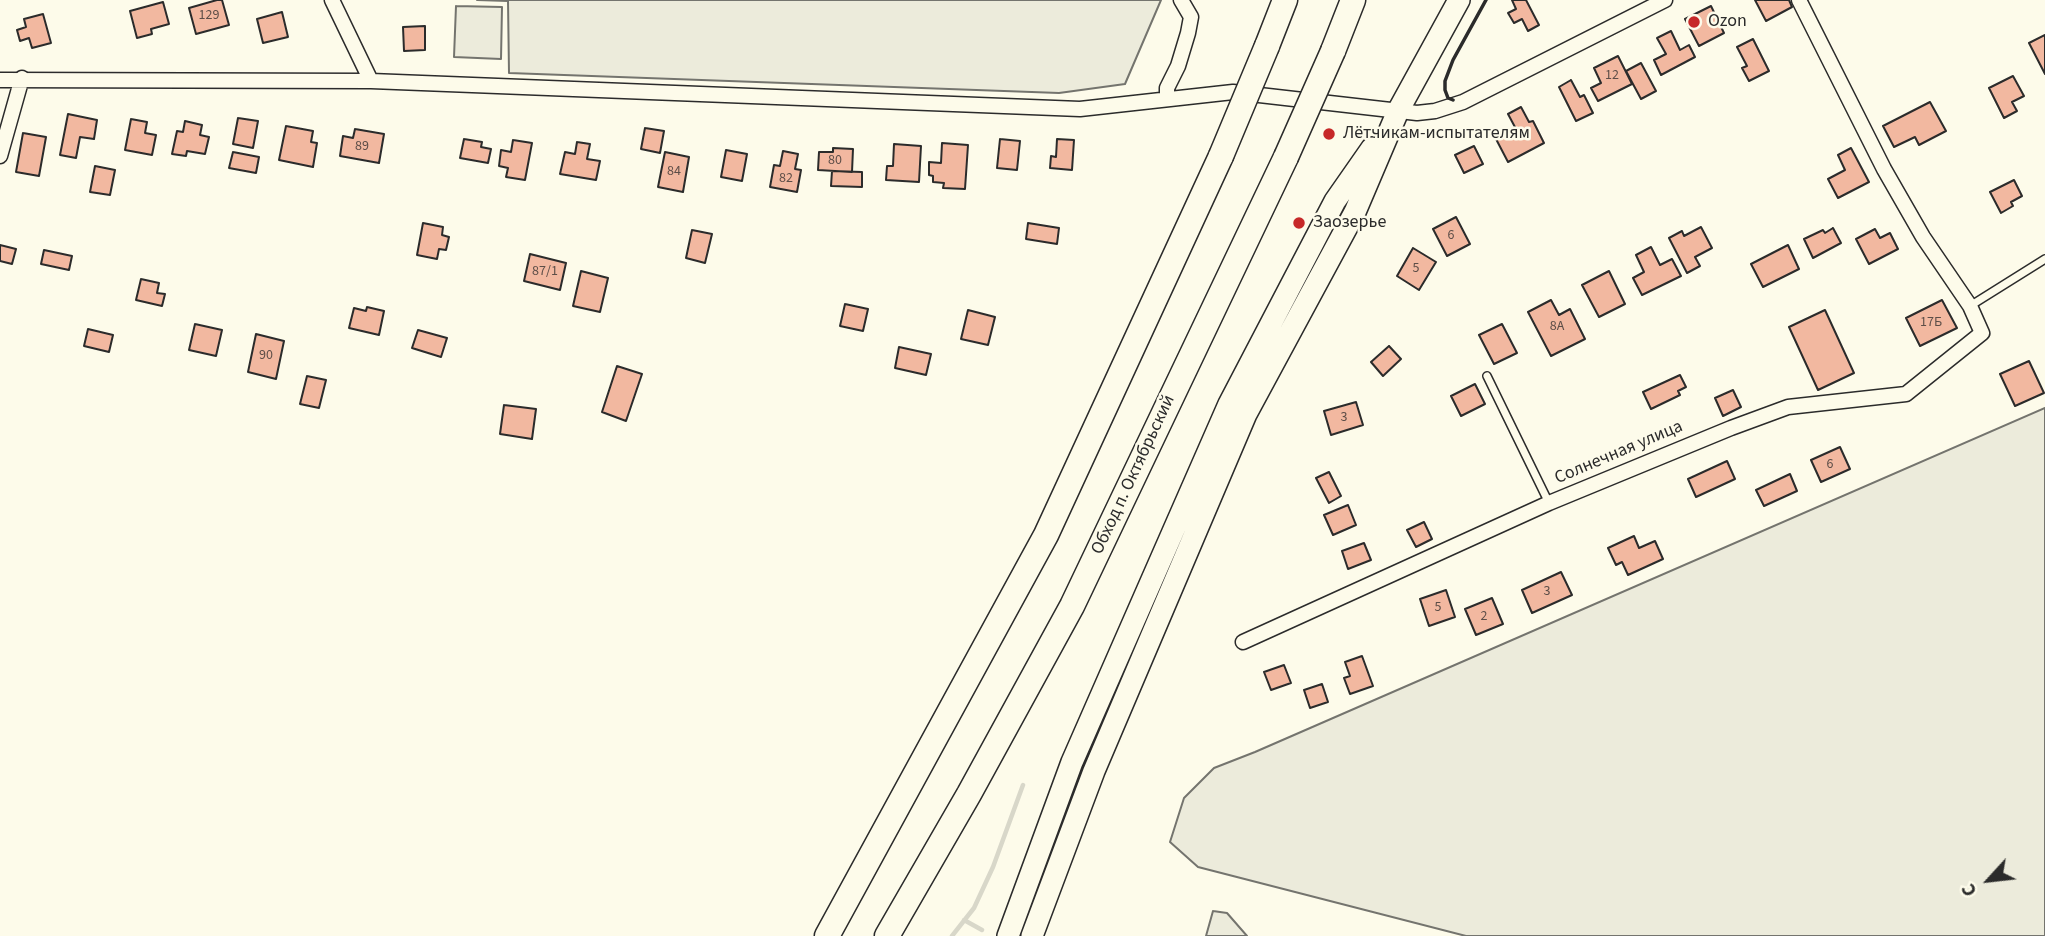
<!DOCTYPE html>
<meta charset="utf-8">
<style>
body{margin:0}
#map{position:relative;width:2045px;height:936px;overflow:hidden;background:#fdfbea;font-family:"Source Sans 3",sans-serif}
canvas{display:block}
.north{position:absolute;left:1954px;top:845px;width:70px;height:70px;-webkit-text-stroke:5px #fdfbea;paint-order:stroke;rotate:243deg;font-size:19px;font-weight:700;line-height:28px;text-align:center;color:#2b2b2b}
.north::after{content:'';display:block;margin:auto;width:24px;height:32px;background:#2b2b2b;clip-path:polygon(50% 0,100% 100%,50% 72%,0 100%)}
</style>
<div id="map">
<canvas width="2045" height="936"></canvas>
<div class="north">С</div>
</div>
<script>
const context = document.querySelector('canvas').getContext('2d');
context.lineJoin = 'round';
function fill(path, color) { context.fillStyle = color; context.fill(path, 'evenodd'); }
const toPath = rows => new Path2D(rows.map(r => 'M' + r).join(''));
function trace(path, color, width, dash) { context.strokeStyle = color; context.lineWidth = width; context.lineCap = dash ? 'butt' : 'round'; context.setLineDash(dash || []); context.stroke(path); }
function write(font, color, halo, rows, align = 'center') {
  context.font = font + ' "Source Sans 3",sans-serif'; context.lineWidth = 5; context.setLineDash([]); context.textBaseline = 'middle'; context.strokeStyle = halo; context.fillStyle = color; for (const [text, x, y, turn = 0] of rows) {
    context.save(); context.translate(x, y); context.rotate((+turn || 0) * Math.PI / 180); context.textAlign = isNaN(turn) ? turn : align; if (halo) context.strokeText(text, 0, 0); context.fillText(text, 0, 0); context.restore();
  }
}
const green = toPath([
 [477,0,1161,0,1125,84,1059,93,509,73,508,1,477,0],
 [456,6,502,7,501,59,454,57,456,6],
 [2045,408,2045,936,1466,936,1198,867,1170,842,1184,798,1214,768,1255,752,2045,408],
 [1213,911,1227,913,1247,936,1206,936,1213,911]
]);
const stream = toPath([
 [964,920,982,930],
 [952,936,974,908,993,867,1023,785]
]);
const building = toPath([
 [217,0,222,0,229,25,196,34,189,8,217,0],
 [1512,0,1526,0,1539,25,1528,31,1522,19,1514,23,1508,13,1516,9,1512,0],
 [1755,0,1789,0,1792,7,1766,21,1755,0],
 [163,2,169,24,151,29,152,34,137,38,130,11,163,2],
 [1711,6,1724,33,1699,46,1685,19,1711,6],
 [282,12,288,37,263,43,257,19,282,12],
 [43,14,51,43,32,48,29,38,20,41,17,30,26,27,24,19,43,14],
 [425,26,425,50,404,51,403,27,425,26],
 [1671,31,1680,50,1689,45,1695,57,1661,75,1654,60,1666,54,1657,38,1671,31],
 [2045,35,2045,74,2029,43,2045,35],
 [1753,39,1769,71,1749,81,1742,68,1747,66,1737,47,1753,39],
 [1618,56,1632,84,1598,101,1591,88,1601,83,1594,68,1618,56],
 [1641,63,1656,91,1641,99,1626,71,1641,63],
 [2013,76,2024,96,2012,102,2017,111,2004,118,1989,88,2013,76],
 [1571,80,1580,97,1584,95,1593,113,1576,121,1559,87,1571,80],
 [1930,102,1946,131,1919,145,1915,137,1894,147,1883,126,1930,102],
 [1521,107,1529,122,1533,121,1544,143,1508,162,1496,139,1516,129,1508,114,1521,107],
 [68,114,97,120,94,139,80,137,76,158,60,155,68,114],
 [238,118,258,121,253,148,233,144,238,118],
 [131,119,147,122,145,133,156,135,152,155,125,150,131,119],
 [185,121,202,125,200,135,209,137,205,154,187,151,186,156,172,154,177,131,183,132,185,121],
 [286,126,313,131,311,142,317,143,313,167,279,160,286,126],
 [645,128,664,131,660,153,641,149,645,128],
 [355,129,384,134,379,163,340,156,343,136,353,138,355,129],
 [23,133,46,137,39,176,16,172,23,133],
 [464,139,482,142,481,147,491,149,488,163,460,158,464,139],
 [1000,139,1020,141,1017,170,997,168,1000,139],
 [1057,139,1074,140,1072,170,1050,168,1051,156,1056,157,1057,139],
 [513,140,532,143,525,180,506,177,508,168,499,166,501,150,511,152,513,140],
 [577,142,590,144,587,159,600,161,596,180,560,174,565,152,575,154,577,142],
 [942,143,968,145,965,189,943,188,944,183,933,182,933,176,929,175,929,162,941,163,942,143],
 [894,144,921,146,919,182,886,180,887,166,893,166,894,144],
 [1474,146,1483,164,1464,173,1455,155,1474,146],
 [833,148,853,149,852,172,818,170,819,152,833,152,833,148],
 [1851,148,1869,182,1838,198,1828,179,1845,170,1838,155,1851,148],
 [726,150,747,154,742,181,721,177,726,150],
 [783,151,798,154,795,169,801,170,797,192,770,187,774,165,780,166,783,151],
 [233,152,259,157,256,173,229,168,233,152],
 [665,152,689,157,683,192,658,187,665,152],
 [95,166,115,170,110,195,90,192,95,166],
 [832,171,862,172,862,187,831,186,832,171],
 [2014,180,2022,196,2011,202,2013,206,2001,213,1990,192,2014,180],
 [1456,217,1470,244,1447,256,1433,229,1456,217],
 [423,223,443,227,442,235,449,237,446,250,439,249,437,259,417,255,423,223],
 [1028,223,1059,228,1057,244,1026,239,1028,223],
 [1701,227,1712,248,1695,257,1700,266,1687,273,1669,238,1682,231,1684,236,1701,227],
 [1833,228,1841,243,1813,258,1804,239,1823,230,1825,233,1833,228],
 [1875,229,1880,238,1890,233,1898,249,1869,264,1856,239,1875,229],
 [692,230,712,234,705,263,686,258,692,230],
 [0,245,16,249,12,264,0,261,0,245],
 [1788,245,1799,269,1763,287,1751,264,1788,245],
 [1651,247,1660,265,1672,259,1681,276,1642,295,1633,278,1644,272,1636,255,1651,247],
 [1413,248,1436,262,1419,290,1397,276,1413,248],
 [44,250,72,256,69,270,41,264,44,250],
 [530,254,566,263,560,290,524,281,530,254],
 [581,271,608,278,600,312,573,306,581,271],
 [1609,271,1625,304,1599,317,1582,285,1609,271],
 [141,279,159,283,157,293,165,294,162,306,136,300,141,279],
 [1551,300,1559,315,1570,309,1585,339,1551,356,1528,312,1551,300],
 [1942,300,1957,328,1920,346,1906,318,1942,300],
 [845,304,868,309,863,331,840,326,845,304],
 [367,307,384,311,379,335,349,328,354,308,366,311,367,307],
 [968,310,995,317,988,345,961,339,968,310],
 [1825,310,1854,373,1818,390,1789,327,1825,310],
 [195,324,222,330,216,356,189,350,195,324],
 [1502,324,1517,353,1494,364,1479,335,1502,324],
 [88,329,113,335,109,352,84,346,88,329],
 [418,330,447,338,441,357,412,348,418,330],
 [256,334,284,341,276,379,248,372,256,334],
 [1389,346,1401,359,1383,376,1371,362,1389,346],
 [899,347,931,354,926,375,895,368,899,347],
 [2029,361,2044,393,2015,406,2000,374,2029,361],
 [617,366,642,374,626,421,602,412,617,366],
 [1680,375,1686,387,1678,391,1680,395,1651,409,1643,392,1680,375],
 [307,376,326,380,319,408,300,404,307,376],
 [1475,384,1485,404,1461,416,1451,396,1475,384],
 [1733,390,1741,407,1723,416,1715,398,1733,390],
 [1356,402,1363,425,1331,435,1324,411,1356,402],
 [504,405,536,409,532,439,500,434,504,405],
 [1840,447,1850,469,1821,482,1811,460,1840,447],
 [1727,461,1735,479,1696,497,1688,479,1727,461],
 [1329,472,1341,496,1329,503,1316,478,1329,472],
 [1790,474,1797,491,1764,506,1756,490,1790,474],
 [1348,505,1356,525,1333,535,1324,515,1348,505],
 [1424,522,1432,539,1416,547,1407,530,1424,522],
 [1634,536,1639,548,1655,541,1663,559,1628,575,1622,562,1616,565,1608,548,1634,536],
 [1364,543,1371,560,1348,569,1342,551,1364,543],
 [1561,572,1572,595,1532,613,1522,590,1561,572],
 [1446,590,1455,617,1429,626,1420,599,1446,590],
 [1492,598,1503,624,1476,635,1465,609,1492,598],
 [1362,656,1373,686,1350,694,1344,678,1350,676,1345,662,1362,656],
 [1284,665,1291,683,1271,690,1264,672,1284,665],
 [1322,684,1328,702,1310,708,1304,690,1322,684]
]);
const lane = toPath([
 [1970,306,2045,259],
 [1487,376,1549,503]
]);
const street = toPath([
 [332,0,371,81],
 [0,80,371,81,1080,109,1233,92,1417,113,1435,111,1463,102,1665,0],
 [1167,99,1167,88,1178,66,1188,33,1191,17,1181,0],
 [0,156,22,78],
 [1243,642,1549,503,1731,428,1788,407,1906,394,1982,333,1970,306,1923,237,1884,169,1799,0]
]);
const primary = toPath([
 [1008,936,1072,762,1229,404,1335,201,1372,148],
 [1032,936,1094,771,1246,414,1355,212,1398,111,1459,0]
]);
const highway = toPath([
 [1267,46,1285,0],
 [1333,51,1353,0],
 [827,936,1046,535,1221,156],
 [887,936,969,794,1072,606,1286,157]
]);
const highwayBridge = toPath([
 [1221,156,1267,46],
 [1286,157,1333,51]
]);
const wall = toPath([
 [1453,100,1448,98,1445,90,1445,81,1453,60,1486,0]
]);
const markers = [
 [1694,22,7,"#c62828"],
 [1329,134,7,"#c62828"],
 [1299,223,7,"#c62828"]
];
const numberNames = [
 ["129",209,16],
 ["12",1612,76],
 ["89",362,147],
 ["80",835,161],
 ["84",674,172],
 ["82",786,179],
 ["6",1451,236],
 ["5",1416,269],
 ["87/1",545,272],
 ["17Б",1931,323],
 ["8А",1557,327],
 ["90",266,356],
 ["3",1344,418],
 ["6",1830,465],
 ["3",1547,592],
 ["5",1438,608],
 ["2",1484,617]
];
const poiNames = [
 ["Ozon",1708,22],
 ["Лётчикам-испытателям",1343,134],
 ["Заозерье",1313,223]
];
const streetNames = [
 ["Солнечная улица",1619,453,-23],
 ["Обход п. Октябрьский",1134,475,-65]
];
fill(green, '#ecebdb');
trace(green, '#74746e', 2);
trace(stream, '#d8d7c9', 4.5);
fill(building, '#f2b8a0');
trace(building, '#2b2b2b', 2);
trace(lane, '#2b2b2b', 10);
trace(street, '#2b2b2b', 17);
trace(primary, '#2b2b2b', 24);
trace(highway, '#2b2b2b', 27);
trace(lane, '#fdfbea', 7);
trace(street, '#fdfbea', 14);
trace(primary, '#fdfbea', 21);
trace(highway, '#fdfbea', 24);
trace(highwayBridge, '#2b2b2b', 27, []);
trace(highwayBridge, '#fdfbea', 24);
trace(wall, '#2b2b2b', 3.5);
for (const [x, y, r, color] of markers) { const dot = new Path2D(); dot.arc(x, y, r, 0, 2 * Math.PI); context.fillStyle = color; context.fill(dot); trace(dot, '#fdfbea', 2.5); }
write('14px', '#5d4e48', null, numberNames);
write('18px', '#2b2b2b', '#fdfbea', poiNames, 'left');
write('18px', '#2b2b2b', '#fdfbea', streetNames);
</script>
